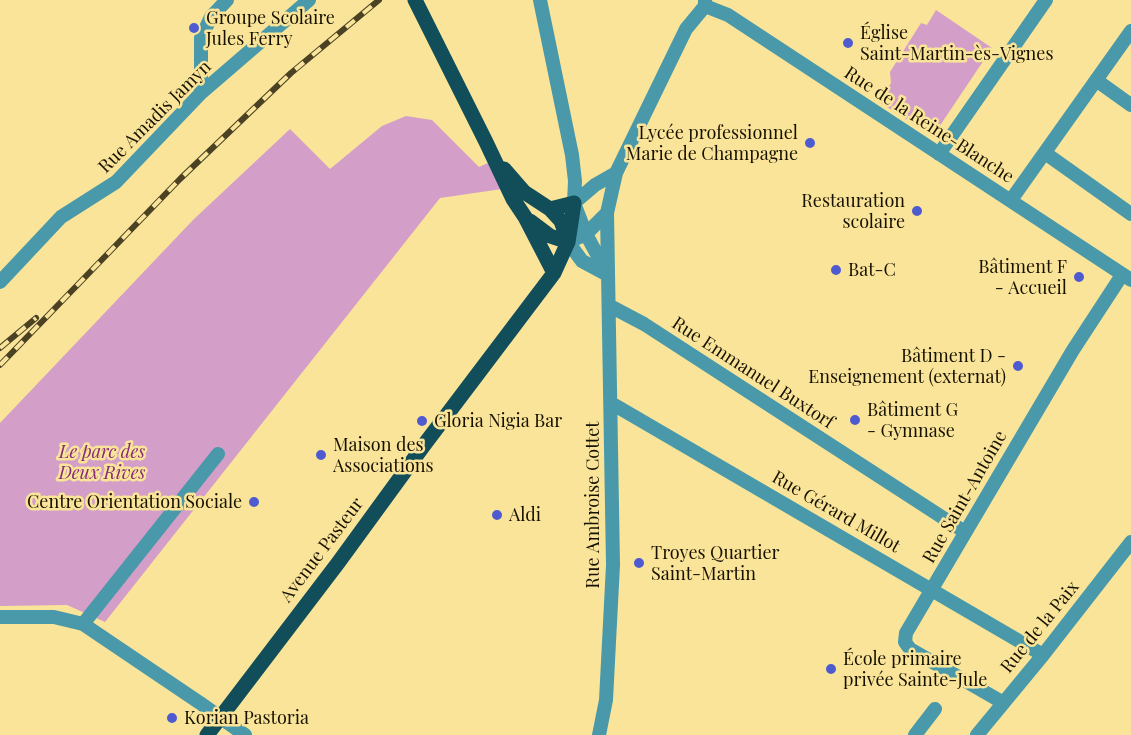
<!DOCTYPE html>
<meta charset="utf-8">
<style>
body{margin:0}
canvas{display:block;background:#f9e499}
</style>
<canvas width="1131" height="735"></canvas>
<script>
const context = document.querySelector('canvas').getContext('2d');
context.lineJoin = 'round';
function fill(path, color) { context.fillStyle = color; context.fill(path, 'evenodd'); }
const toPath = rows => new Path2D(rows.map(r => 'M' + r).join(''));
function trace(path, color, width, dash) { context.strokeStyle = color; context.lineWidth = width; context.lineCap = dash ? 'butt' : 'round'; context.setLineDash(dash || []); context.stroke(path); }
function write(font, color, halo, rows, align = 'center') {
  context.font = font + ' "Playfair Display",serif'; context.lineWidth = 5; context.setLineDash([]); context.textBaseline = 'middle'; context.strokeStyle = halo; context.fillStyle = color; for (const [text, x, y, turn = 0] of rows) {
    context.save(); context.translate(x, y); context.rotate((+turn || 0) * Math.PI / 180); context.textAlign = isNaN(turn) ? turn : align; if (halo) context.strokeText(text, 0, 0); context.fillText(text, 0, 0); context.restore();
  }
}
const green = toPath([
 [936,10,992,48,933,136,879,102,891,83,890,72,921,23,927,25],
 [406,116,432,120,479,167,488,163,502,189,440,198,105,622,67,605,0,606,0,423,193,220,290,129,330,169,382,126]
]);
const minor = toPath([
 [540,0,572,155,575,181,574,203,586,234,607,273],
 [705,6,728,15,1131,280],
 [1096,80,1131,105],
 [201,93,201,38,211,17,227,0],
 [1045,153,1131,214],
 [939,154,1046,0],
 [1011,200,1131,31],
 [574,203,595,185,616,173],
 [607,213,586,234,568,242,582,261,608,275],
 [0,282,61,217,116,182,201,93,309,0],
 [610,306,644,324,965,532],
 [611,403,1043,655],
 [0,617,54,617,83,624,200,703,245,735],
 [83,624,218,454],
 [1002,702,910,649,905,642,906,633,1073,350,1122,275],
 [599,735,606,700,613,565,607,213,616,173,686,29,705,6,705,0],
 [915,735,935,709],
 [977,735,1043,655,1131,542]
]);
const major = toPath([
 [415,0,486,142,513,199,525,217,554,273],
 [504,169,524,192,550,209,561,221,567,238],
 [530,221,550,236,568,242],
 [207,735,338,563,424,445,554,273,568,242,574,203,550,209]
]);
const rail = toPath([
 [0,348,36,318],
 [0,365,180,179,291,73,379,0]
]);
const markers = [
 [194,28,6,"#4e5ad0"],
 [848,43,6,"#4e5ad0"],
 [810,143,6,"#4e5ad0"],
 [917,211,6,"#4e5ad0"],
 [836,270,6,"#4e5ad0"],
 [1079,277,6,"#4e5ad0"],
 [1018,366,6,"#4e5ad0"],
 [855,420,6,"#4e5ad0"],
 [422,421,6,"#4e5ad0"],
 [321,455,6,"#4e5ad0"],
 [254,502,6,"#4e5ad0"],
 [497,515,6,"#4e5ad0"],
 [639,563,6,"#4e5ad0"],
 [831,669,6,"#4e5ad0"],
 [172,718,6,"#4e5ad0"]
];
const poiNames = [
 ["Groupe Scolaire",206,18],
 ["Jules Ferry",206,39],
 ["Église",860,33],
 ["Saint-Martin-ès-Vignes",860,54],
 ["Lycée professionnel",798,133,"right"],
 ["Marie de Champagne",798,154,"right"],
 ["Restauration",905,201,"right"],
 ["scolaire",905,222,"right"],
 ["Bâtiment F",1067,267,"right"],
 ["- Accueil",1067,288,"right"],
 ["Bat-C",848,270],
 ["Bâtiment D -",1006,356,"right"],
 ["Enseignement (externat)",1006,377,"right"],
 ["Bâtiment G",867,410],
 ["- Gymnase",867,431],
 ["Gloria Nigia Bar",434,421],
 ["Maison des",333,445],
 ["Associations",333,466],
 ["Centre Orientation Sociale",242,502,"right"],
 ["Aldi",509,515],
 ["Troyes Quartier",651,553],
 ["Saint-Martin",651,574],
 ["École primaire",843,659],
 ["privée Sainte-Jule",843,680],
 ["Korian Pastoria",184,718]
];
const streetNames = [
 ["Rue Amadis Jamyn",155,117,-45],
 ["Rue de la Reine-Blanche",929,125,33],
 ["Rue Emmanuel Buxtorf",753,373,33],
 ["Rue Saint-Antoine",965,497,-60],
 ["Rue Ambroise Cottet",593,505,-90],
 ["Rue Gérard Millot",836,512,30],
 ["Avenue Pasteur",322,550,-53],
 ["Rue de la Paix",1040,627,-51]
];
const parkNames = [
 ["Le parc des",102,452],
 ["Deux Rives",102,473]
];
fill(green, '#d39ec8');
trace(minor, '#4999aa', 14);
trace(major, '#114e5a', 15);
trace(rail, '#4b4223', 6);
trace(rail, '#f9e499', 4, [11]);
for (const [x, y, r, color] of markers) { const dot = new Path2D(); dot.arc(x, y, r, 0, 2 * Math.PI); context.fillStyle = color; context.fill(dot); trace(dot, '#f9e499', 2); }
write('18px', '#171100', '#f9e499', poiNames, 'left');
write('18px', '#171100', '#f9e499', streetNames);
write('italic 18px', '#852b78', '#f9e499', parkNames);
</script>
